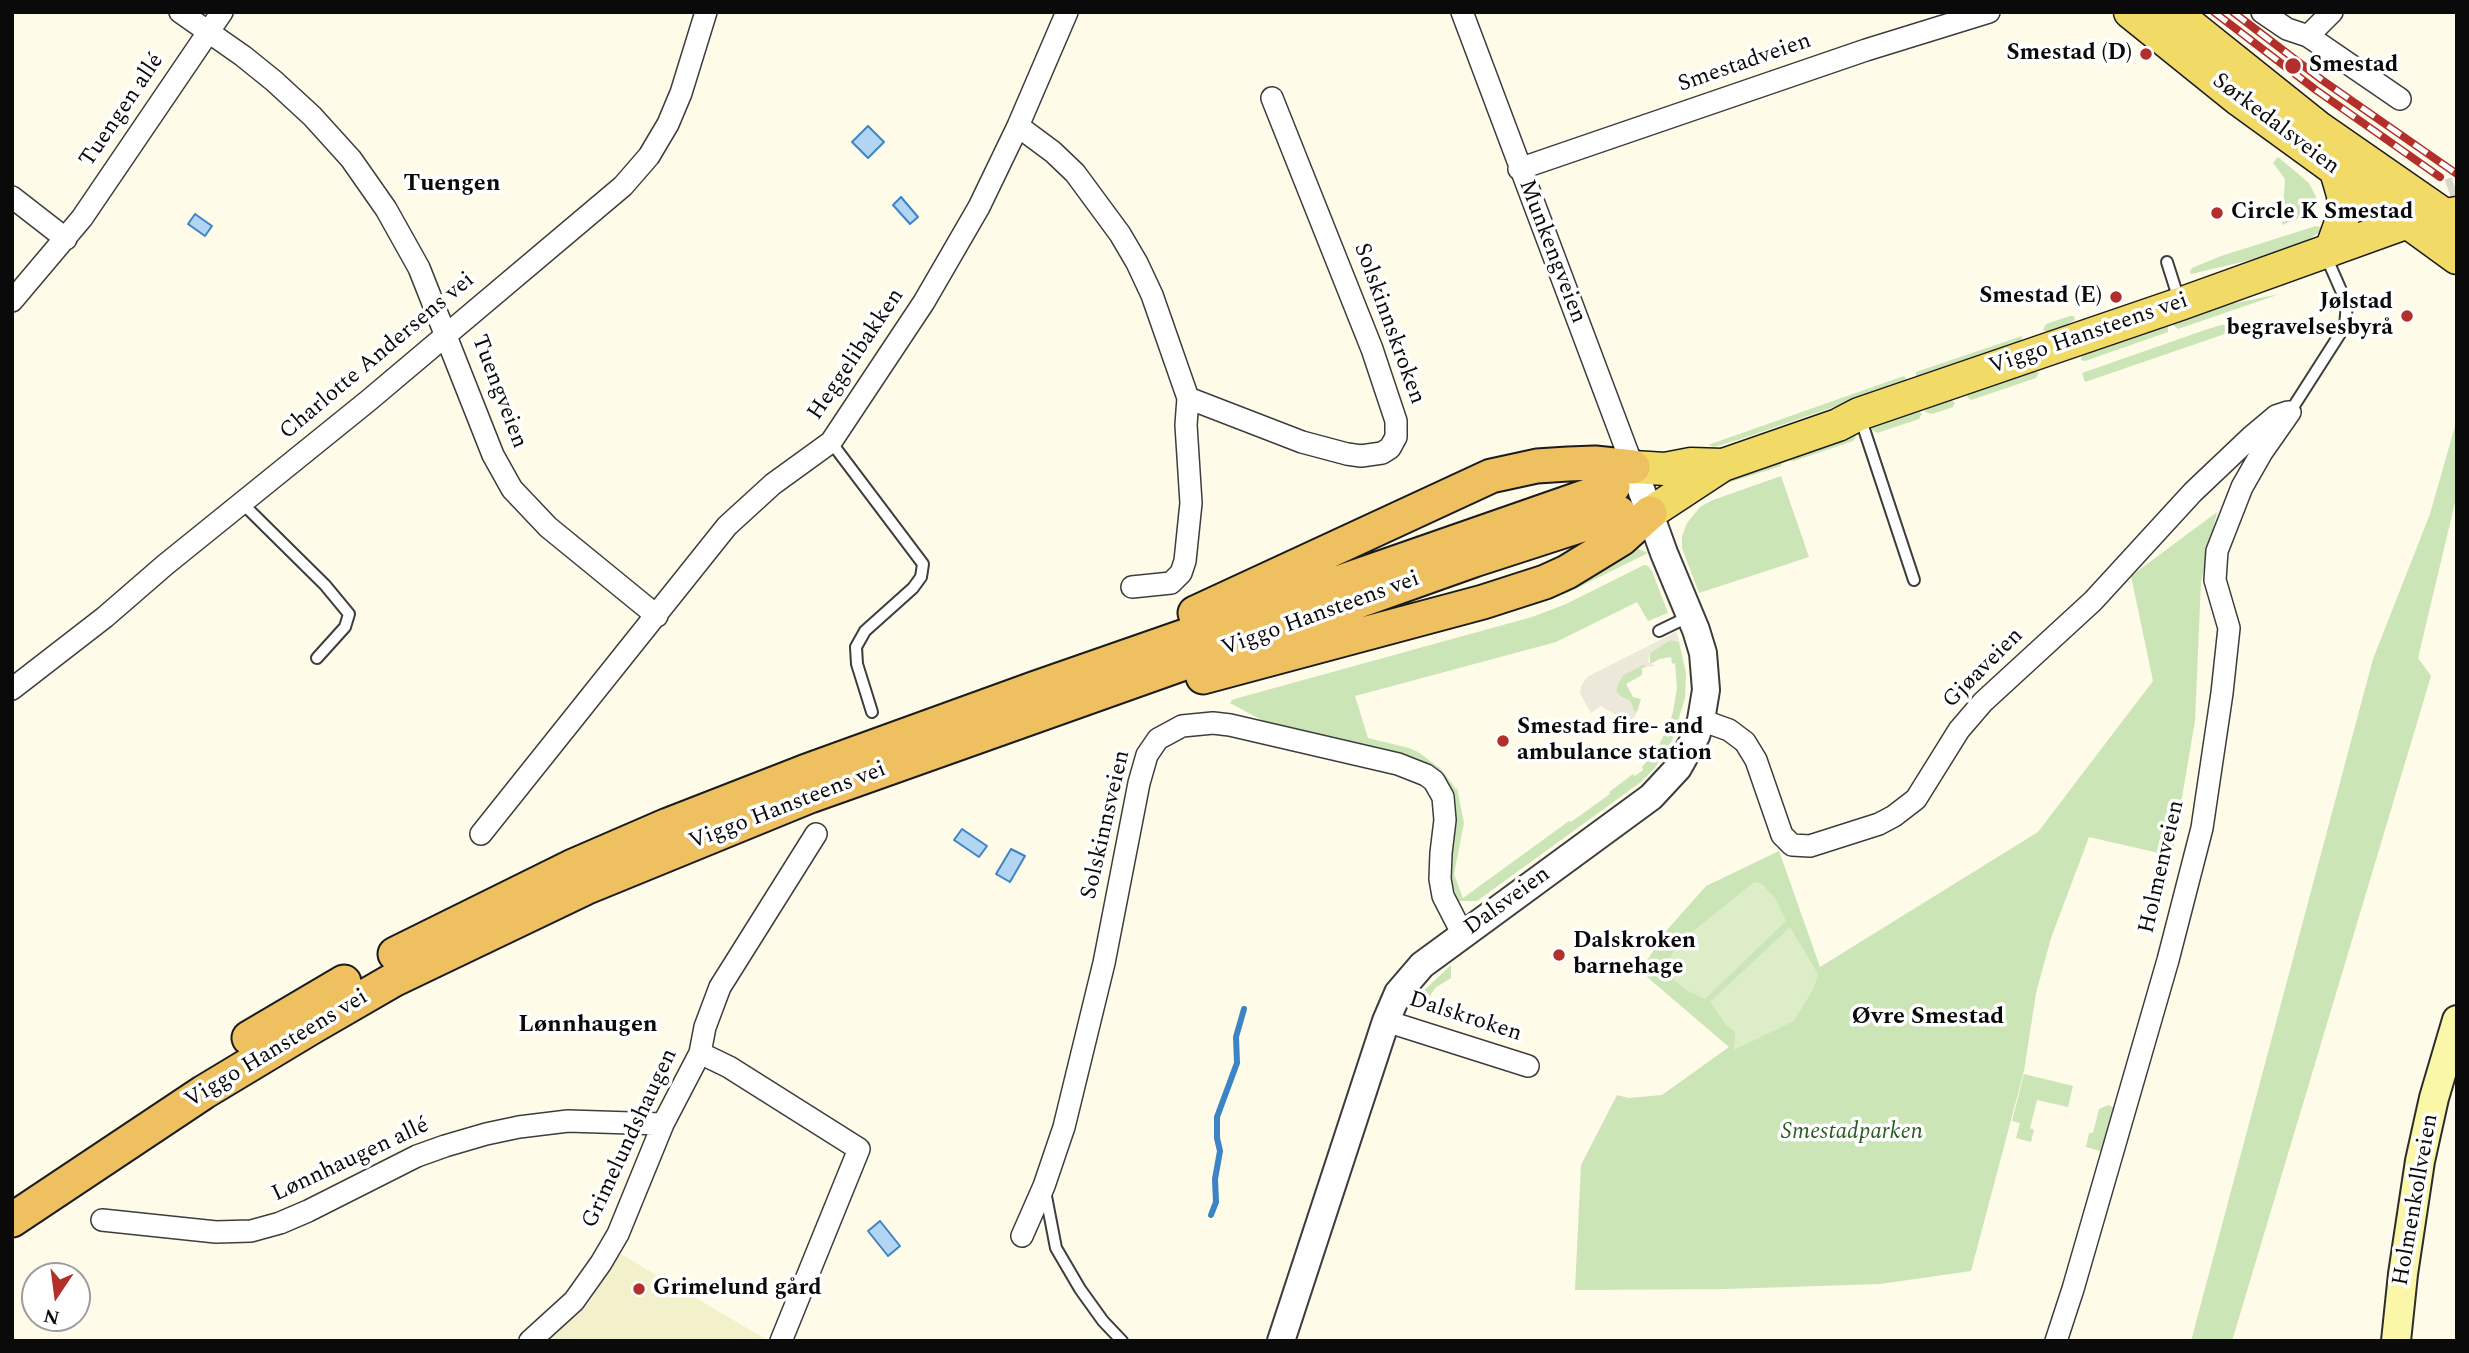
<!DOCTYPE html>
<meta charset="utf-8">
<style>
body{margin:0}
#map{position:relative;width:2469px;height:1353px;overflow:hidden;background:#fefbe9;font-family:Spectral,serif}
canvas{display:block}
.frame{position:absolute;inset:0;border:14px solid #0a0a0a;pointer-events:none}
.north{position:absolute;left:21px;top:1262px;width:70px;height:70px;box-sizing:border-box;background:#fff;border:2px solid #9d9d9d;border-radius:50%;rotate:193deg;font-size:19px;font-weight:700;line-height:28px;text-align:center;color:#0a0a0a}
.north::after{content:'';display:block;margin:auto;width:24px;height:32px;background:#b22f2b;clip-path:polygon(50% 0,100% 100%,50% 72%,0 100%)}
</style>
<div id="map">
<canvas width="2469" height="1353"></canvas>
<div class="frame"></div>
<div class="north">N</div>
</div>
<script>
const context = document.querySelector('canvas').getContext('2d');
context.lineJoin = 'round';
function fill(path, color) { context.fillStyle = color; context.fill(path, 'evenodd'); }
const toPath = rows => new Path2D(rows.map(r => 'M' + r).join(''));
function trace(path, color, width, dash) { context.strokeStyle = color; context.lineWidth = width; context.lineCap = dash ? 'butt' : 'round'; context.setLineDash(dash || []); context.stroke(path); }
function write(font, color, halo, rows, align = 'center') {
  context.font = font + ' Spectral,serif'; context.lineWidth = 7; context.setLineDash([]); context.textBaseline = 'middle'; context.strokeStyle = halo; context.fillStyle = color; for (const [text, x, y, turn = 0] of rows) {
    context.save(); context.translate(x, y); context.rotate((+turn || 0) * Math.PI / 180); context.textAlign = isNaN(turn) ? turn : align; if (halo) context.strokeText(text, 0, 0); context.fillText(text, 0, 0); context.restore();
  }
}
const farmland = toPath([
 [619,1253,769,1341,546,1341,589,1303]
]);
const green = toPath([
 [2278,157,2309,183,2317,199,2316,205,2309,214,2282,225,2285,179,2273,163],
 [2316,226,2325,229,2309,239,2259,258,2191,274,2190,271,2192,268,2221,256],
 [2280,294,2178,329,2173,325,2216,307],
 [2070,316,2074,316,2075,320,2062,327,2049,333,2043,330,2046,324],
 [2248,323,2254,324,2085,382,2082,373,2205,330,2221,325],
 [2164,325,2168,326,2168,332,2085,361,2081,360,2082,353],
 [2022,336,2021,342,1916,377,1916,372],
 [2034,370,2039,373,2036,378,1971,400,1967,397,1968,393],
 [1904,376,1907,380,1903,383,1741,439,1714,447,1708,445],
 [1950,398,1955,403,1953,407,1932,414,1925,412,1926,407],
 [1917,410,1922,414,1919,419,1877,433,1872,430,1872,426],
 [2457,419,2457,494,2418,658,2431,676,2232,1341,2191,1341,2373,659,2430,514],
 [1853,433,1856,437,1853,441,1794,461,1789,460,1788,458],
 [1783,459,1781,466,1721,485,1720,481],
 [1781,476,1809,557,1699,593,1682,548,1682,536,1687,523,1700,507,1713,500],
 [2217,512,2201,582,2195,721,2172,856,2089,837,2051,938,2036,993,2024,1071,1971,1271,1880,1284,1726,1289,1575,1290,1581,1165,1617,1095,1629,1098,1662,1095,1729,1047,1640,971,1667,930,1706,886,1779,851,1820,967,2038,832,2153,681,2131,576],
 [1627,548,1636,548,1648,553,1569,592,1537,604,1365,652,1355,652],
 [1644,565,1648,566,1652,571,1668,613,1648,621,1637,602,1556,642,1355,696,1368,738,1409,748,1418,752,1441,769,1456,789,1457,788,1464,823,1454,874,1463,898,1569,821,1571,822,1610,794,1609,792,1633,774,1635,776,1643,770,1642,767,1657,749,1668,727,1673,712,1677,688,1675,663,1672,664,1671,657,1660,659,1650,664,1650,653,1670,640,1679,642,1686,673,1685,698,1672,741,1655,768,1641,782,1477,901,1459,901,1452,885,1450,851,1456,813,1450,790,1273,726,1230,703,1232,700,1238,698,1532,617,1566,604],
 [1644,664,1646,667,1642,668,1642,675,1626,684,1633,697,1641,699,1637,712,1634,711,1630,701,1620,696,1616,692,1617,685,1623,675],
 [1451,965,1451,978,1435,988,1420,1011,1417,1011,1413,1006,1416,998],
 [2024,1074,2073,1086,2068,1107,2037,1100,2030,1128,2034,1130,2031,1142,2016,1138,2020,1123,2012,1121],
 [2108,1105,2115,1108,2107,1153,2086,1147,2089,1133,2093,1133,2099,1109]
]);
const pitch = toPath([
 [1754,882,1762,884,1775,898,1786,921,1705,999,1688,991,1676,982,1668,972,1669,962,1673,951,1692,932],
 [1790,927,1818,974,1814,988,1794,1021,1734,1050,1735,1032,1726,1025,1710,1002]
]);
const plaza = toPath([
 [1676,632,1682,648,1679,642,1670,640,1650,653,1648,662,1655,666,1646,667,1644,664,1624,675,1619,680,1616,692,1620,696,1630,701,1634,711,1637,712,1631,724,1601,706,1591,713,1580,693,1581,686,1587,677]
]);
const water = toPath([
 [868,126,884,142,868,158,852,142,868,126],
 [901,197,918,217,910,224,893,205,901,197],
 [195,214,212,226,205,236,188,224,195,214],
 [962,829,987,846,979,857,954,840,962,829],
 [1011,849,1025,856,1010,882,996,874,1011,849],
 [880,1221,900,1246,888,1256,868,1231,880,1221]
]);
const stream = toPath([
 [1211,1215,1216,1202,1215,1179,1220,1151,1217,1138,1217,1117,1237,1063,1236,1037,1244,1009]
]);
const trunkTunnel = toPath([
 [2403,212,2457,193]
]);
const service = toPath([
 [2167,262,2180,303],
 [2290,412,2345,326,2347,304,2325,254],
 [1860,417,1914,580],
 [831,442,923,564,921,577,913,588,865,631,856,647,857,664,872,712],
 [242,503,325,585,349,614,345,627,317,658],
 [1659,631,1690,616],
 [1045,1191,1056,1248,1080,1289,1103,1321,1122,1341]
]);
const minor = toPath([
 [180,12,243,56,274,81,312,116,351,159,386,209,419,268,493,455,512,489,548,527,657,616],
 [1462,12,1633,467],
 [2262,12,2287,29,2308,36,2400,99],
 [2308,36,2332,12],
 [1018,126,1053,152,1075,173,1120,234,1137,263,1152,295,1188,398,1186,425,1191,503,1185,561,1181,573,1171,583,1132,587],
 [1519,169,1866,50,1989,12],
 [12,197,66,239],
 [12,301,82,218,222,12],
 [1188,398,1302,442,1347,454,1361,456,1382,453,1390,448,1396,437,1396,421,1372,349,1272,98],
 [12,689,105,617,165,565,368,401,623,186,649,156,668,124,681,93,706,12],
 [1701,720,1729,730,1745,742,1756,760,1782,835,1792,845,1810,846,1879,824,1894,816,1916,799,1959,730,1983,702,2093,601,2193,492,2251,437,2276,416,2288,412],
 [481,834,727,526,773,484,831,442,924,302,979,207,1018,126,1067,12],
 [1386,1021,1528,1066],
 [700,1053,729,1067,859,1149,781,1341],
 [102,1220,216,1232,251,1231,280,1223,308,1211,417,1156,445,1146,486,1134,519,1127,568,1121,663,1124],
 [1022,1236,1044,1186,1064,1127,1104,963,1139,783,1147,755,1158,739,1182,726,1213,723,1230,725,1398,764,1426,775,1434,781,1443,797,1445,820,1441,853,1440,879,1443,896,1463,935],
 [530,1341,574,1301,601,1263,618,1234,663,1124,700,1053,705,1027,720,987,816,834],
 [2056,1341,2073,1289,2168,960,2202,828,2222,693,2229,628,2215,580,2217,551,2242,487,2262,452,2290,412]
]);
const tertiary = toPath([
 [1281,1341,1386,1021,1398,993,1422,965,1651,797,1678,768,1696,736,1701,720,1706,690,1703,653,1696,630,1664,553,1633,467]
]);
const secondary = toPath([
 [2396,1341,2403,1274,2420,1161,2434,1098,2457,1020]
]);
const primary = toPath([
 [2130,12,2238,99,2457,258],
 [2174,12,2319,128,2453,221],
 [2331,250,2344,214,2343,195,2336,171],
 [1633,467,1665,469,1691,464,1723,465],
 [1650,513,1723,465,1838,425,1859,414,2180,304,2408,222,2457,213]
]);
const trunk = toPath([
 [1195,613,1491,476,1537,466,1568,464,1595,463,1633,467],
 [1203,677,1483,602,1545,582,1567,572,1621,539,1650,513],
 [395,954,571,867,668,825,804,772,1036,688,1613,487],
 [249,1038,344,982],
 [12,1220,204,1092,312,1027,395,979,585,888,810,796,1474,560,1619,513]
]);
const rail = toPath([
 [2214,12,2316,90,2440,177],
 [2233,12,2322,80,2457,174]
]);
const markers = [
 [2146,54,7,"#b22f2b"],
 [2293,66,9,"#b22f2b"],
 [2217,213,7,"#b22f2b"],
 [2116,297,7,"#b22f2b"],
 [2407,316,7,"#b22f2b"],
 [1503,741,7,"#b22f2b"],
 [1559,955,7,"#b22f2b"],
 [639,1289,7,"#b22f2b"]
];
const poiNames = [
 ["Smestad (D)",2132,54,"right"],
 ["Smestad",2309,66],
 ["Circle K Smestad",2231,213],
 ["Smestad (E)",2102,297,"right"],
 ["Jølstad",2393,303,"right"],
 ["begravelsesbyrå",2393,329,"right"],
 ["Smestad fire- and",1517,728],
 ["ambulance station",1517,754],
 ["Dalskroken",1573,942],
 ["barnehage",1573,968],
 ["Grimelund gård",653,1289]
];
const streetNames = [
 ["Smestadveien",1745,64,-19],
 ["Tuengen allé",123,111,-56],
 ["Sørkedalsveien",2275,125,37],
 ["Munkengveien",1551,252,69],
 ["Solskinnskroken",1388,324,70],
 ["Viggo Hansteens vei",2089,335,-19],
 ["Heggelibakken",857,355,-56],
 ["Charlotte Andersens vei",378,357,-40],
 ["Tuengveien",498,392,69],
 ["Viggo Hansteens vei",1321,615,-20],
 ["Gjøaveien",1984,669,-45],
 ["Viggo Hansteens vei",788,807,-21],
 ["Solskinnsveien",1107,825,-77],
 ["Holmenveien",2163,867,-77],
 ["Dalsveien",1508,902,-36],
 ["Dalskroken",1465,1018,18],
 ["Viggo Hansteens vei",277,1050,-31],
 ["Grimelundshaugen",631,1139,-65],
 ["Lønnhaugen allé",351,1161,-25],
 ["Holmenkollveien",2417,1200,-80]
];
const parkNames = [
 ["Smestadparken",1852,1133]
];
const neighbourhoodNames = [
 ["Tuengen",452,185],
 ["Øvre Smestad",1928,1018],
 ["Lønnhaugen",588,1026]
];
fill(farmland, '#f2f1cb');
fill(green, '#cbe5b6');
fill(pitch, '#ddedc7');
fill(plaza, '#ece8da');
fill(water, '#b1d5f2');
trace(water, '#3c84c5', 2);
trace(stream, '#3c84c5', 6);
trace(trunkTunnel, '#d9d7c8', 33, [33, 17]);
trace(service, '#3d3d3d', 14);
trace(minor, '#3d3d3d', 24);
trace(tertiary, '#3d3d3d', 30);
trace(secondary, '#2c2c2c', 32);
trace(primary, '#1b1b1b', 35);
trace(trunk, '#1b1b1b', 37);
trace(service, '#fff', 10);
trace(minor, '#fff', 21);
trace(tertiary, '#fff', 26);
trace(secondary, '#faf7a8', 28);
trace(primary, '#f1da66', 32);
trace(trunk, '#eec060', 33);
trace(rail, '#b22f2b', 8);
trace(rail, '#fff', 5, [16]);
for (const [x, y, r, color] of markers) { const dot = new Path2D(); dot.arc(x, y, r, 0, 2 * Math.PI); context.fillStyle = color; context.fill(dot); trace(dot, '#fff', 2.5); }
write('bold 23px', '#0a0a0a', '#fff', poiNames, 'left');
write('23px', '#0a0a0a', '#fff', streetNames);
write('italic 23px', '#285d20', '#fff', parkNames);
write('bold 24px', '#0a0a0a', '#fff', neighbourhoodNames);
</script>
